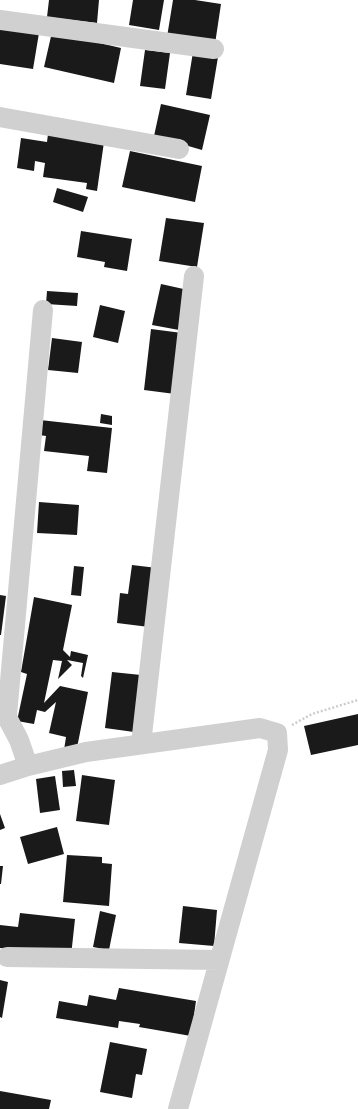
<!DOCTYPE html>
<style>
body{margin:0}
canvas{display:block;background:#fff}
</style>
<canvas width="358" height="1109"></canvas>
<script>
const context = document.querySelector('canvas').getContext('2d');
context.lineJoin = 'round';
function fill(path, color) { context.fillStyle = color; context.fill(path, 'evenodd'); }
const toPath = rows => new Path2D(rows.map(r => 'M' + r).join(''));
function trace(path, color, width, dash) { context.strokeStyle = color; context.lineWidth = width; context.lineCap = dash ? 'butt' : 'round'; context.setLineDash(dash || []); context.stroke(path); }
const building = toPath([
 [49,0,99,0,97,23,47,17],
 [133,0,164,0,159,30,129,25],
 [173,0,195,0,221,4,215,44,167,37],
 [0,27,39,33,33,69,0,64],
 [52,32,121,48,114,83,44,67],
 [145,50,170,53,165,89,140,86],
 [193,52,218,57,211,99,186,95],
 [161,104,210,115,202,150,154,136],
 [48,134,104,142,97,191,86,189,87,183,43,177,45,163,35,161,34,171,17,168,21,138,47,142],
 [130,151,202,166,195,202,122,187],
 [57,188,88,197,83,212,53,202],
 [166,218,204,223,197,267,159,261],
 [81,231,132,239,127,271,104,267,105,262,77,257],
 [161,284,188,290,179,330,152,325],
 [47,291,78,293,77,306,46,304],
 [100,305,125,311,118,343,93,337],
 [151,329,182,333,175,394,144,390],
 [52,338,82,342,78,373,48,370],
 [101,414,112,416,112,425,100,423],
 [40,420,112,428,107,473,87,471,89,456,44,451,46,436,39,435],
 [39,502,79,505,77,535,37,533],
 [132,565,157,568,149,627,117,623,120,593,128,594],
 [74,566,84,567,81,596,71,595],
 [0,595,6,596,1,635,0,635],
 [34,597,72,605,63,650,70,657,71,651,88,655,83,678,81,676,83,663,67,660,72,665,58,679,62,661,53,660,44,703,60,686,88,692,76,753,64,750,66,737,49,733,56,702,45,712,37,710,34,724,17,721,27,674,21,672],
 [112,672,141,675,134,732,105,728],
 [358,714,358,745,311,755,304,726],
 [74,770,76,786,63,787,62,771],
 [82,775,115,780,109,825,76,821],
 [55,776,60,810,40,813,36,779],
 [0,814,5,828,0,830],
 [57,827,64,854,28,864,20,837],
 [67,855,102,857,102,863,112,864,109,906,63,902],
 [0,866,3,866,1,884,0,884],
 [183,906,217,910,214,946,179,943],
 [100,911,116,915,109,950,93,947],
 [20,913,75,919,71,956,0,948,0,925,18,927],
 [0,980,8,982,2,1018,0,1017],
 [119,988,196,1001,191,1036,139,1027,140,1024,119,1021,118,1028,56,1018,59,1001,87,1006,89,995,116,1000],
 [110,1042,147,1049,142,1075,136,1074,132,1098,100,1092],
 [0,1091,51,1100,49,1109,0,1109]
]);
const path = toPath([
 [292,725,312,714,358,700]
]);
const street = toPath([
 [0,20,214,49],
 [0,117,179,149],
 [0,704,19,740,28,766,0,775],
 [7,715,43,310],
 [141,744,194,276],
 [28,766,86,752,260,728,277,733,278,750,178,1109],
 [7,957,219,960]
]);
fill(building, '#1a1a1a');
trace(path, '#cdcdcd', 2.5, [2, 2]);
trace(street, '#d0d0d0', 20);
</script>
